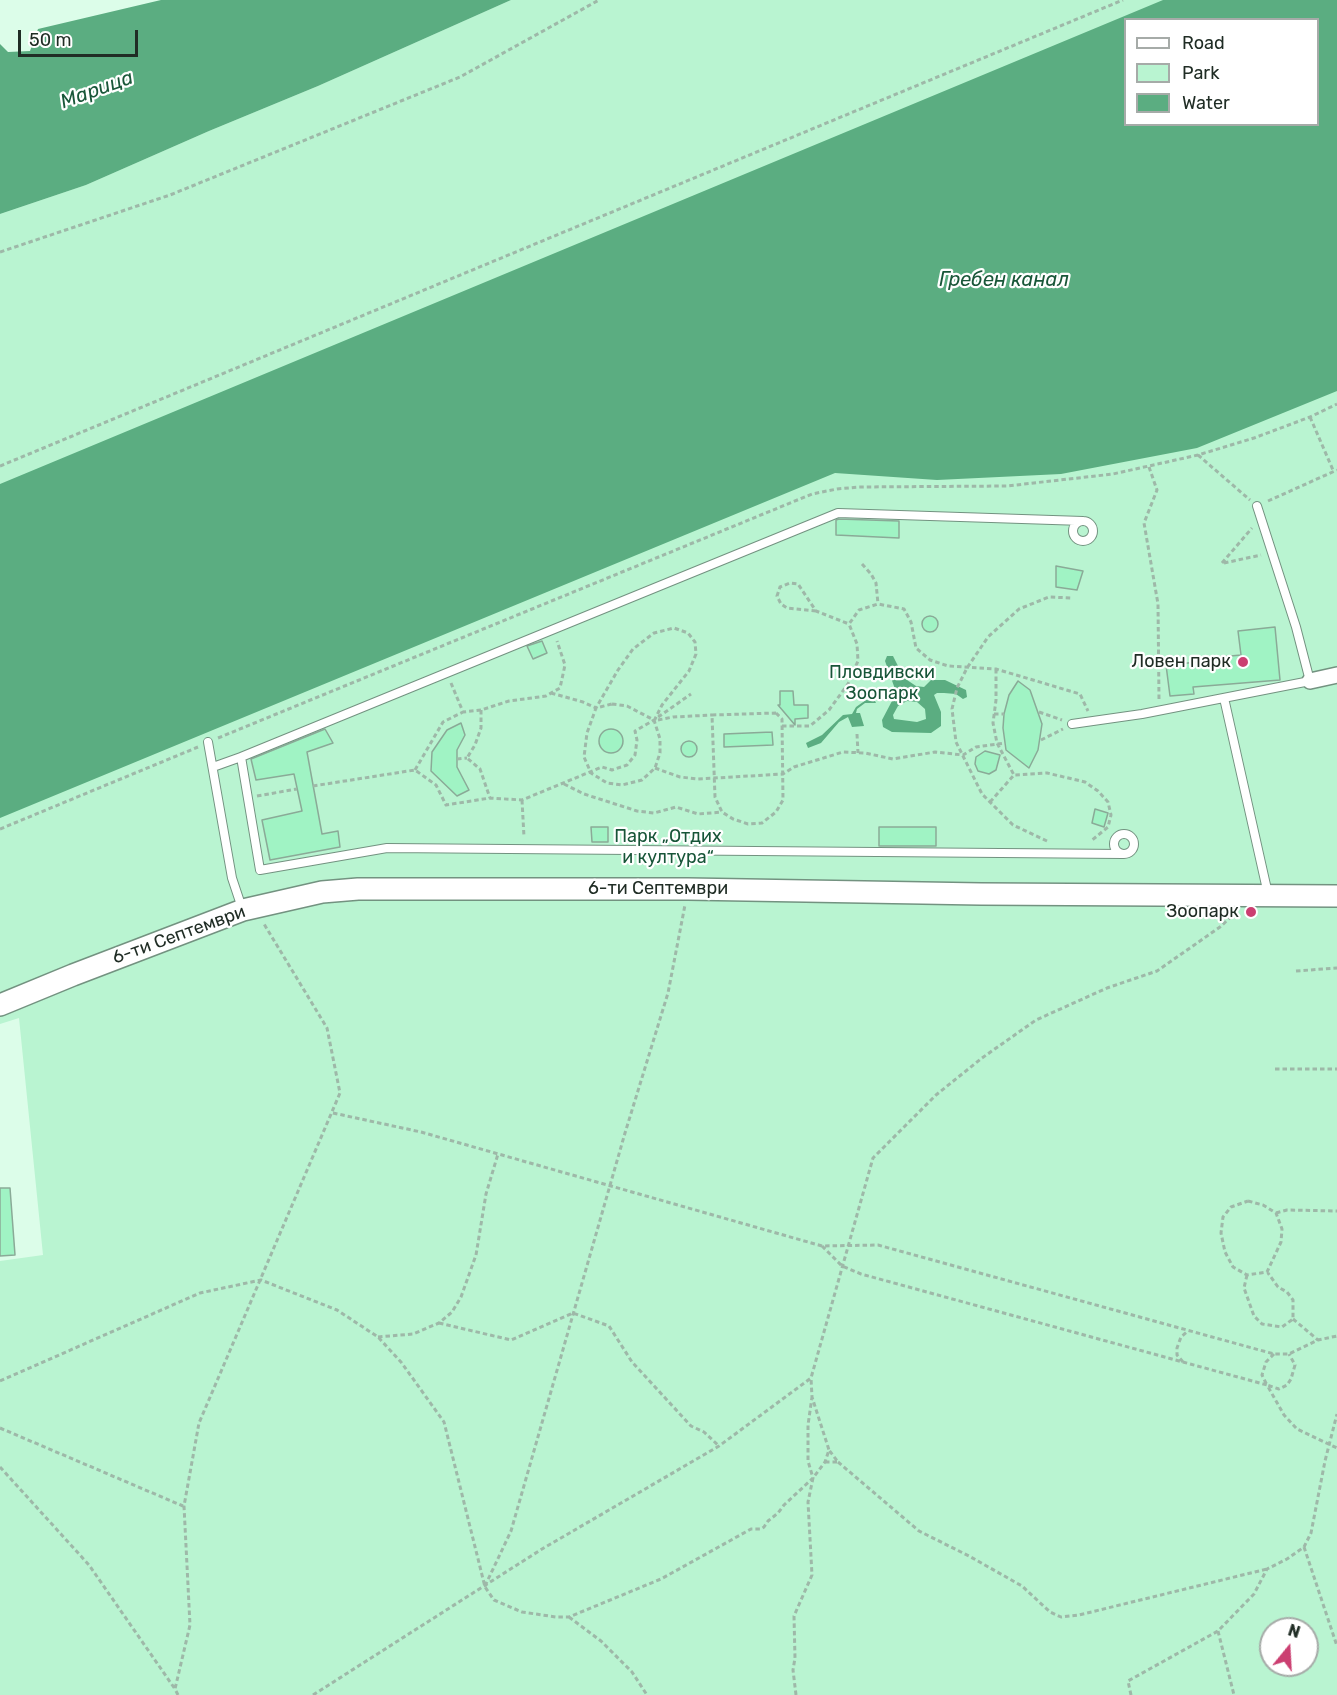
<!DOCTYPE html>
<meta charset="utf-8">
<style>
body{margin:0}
#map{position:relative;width:1337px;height:1695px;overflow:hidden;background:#dcfde9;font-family:Rubik,sans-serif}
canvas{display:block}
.legend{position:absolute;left:1124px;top:18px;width:195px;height:108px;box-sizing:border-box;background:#fff;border:2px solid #a6aba8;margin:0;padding:8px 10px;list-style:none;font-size:18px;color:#202d25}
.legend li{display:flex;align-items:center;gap:12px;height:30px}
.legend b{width:30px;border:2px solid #a6aba8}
.north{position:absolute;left:1259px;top:1617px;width:60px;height:60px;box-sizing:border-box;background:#fff;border:2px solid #a6aba8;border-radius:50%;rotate:18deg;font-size:16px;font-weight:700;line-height:24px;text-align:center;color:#202d25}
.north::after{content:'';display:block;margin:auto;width:21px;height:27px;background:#cb3f71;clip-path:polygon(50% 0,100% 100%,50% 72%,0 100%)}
.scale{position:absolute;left:18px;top:30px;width:120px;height:27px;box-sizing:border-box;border:3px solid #202d25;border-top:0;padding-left:8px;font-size:18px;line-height:21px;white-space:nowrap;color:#202d25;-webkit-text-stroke:4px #fff;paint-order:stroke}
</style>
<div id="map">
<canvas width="1337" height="1695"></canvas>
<ul class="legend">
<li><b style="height:8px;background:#fff"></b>Road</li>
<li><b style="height:16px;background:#b9f4d1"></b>Park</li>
<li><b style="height:16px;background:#5bad81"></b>Water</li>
</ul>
<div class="north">N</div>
<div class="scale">50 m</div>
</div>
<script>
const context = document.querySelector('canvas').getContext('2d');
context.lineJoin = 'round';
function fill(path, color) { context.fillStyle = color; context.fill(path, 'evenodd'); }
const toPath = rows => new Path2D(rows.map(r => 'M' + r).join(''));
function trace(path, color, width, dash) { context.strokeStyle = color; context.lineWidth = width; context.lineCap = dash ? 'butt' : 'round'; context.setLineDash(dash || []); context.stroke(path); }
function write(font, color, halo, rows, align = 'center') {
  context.font = font + ' Rubik,sans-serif'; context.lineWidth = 4.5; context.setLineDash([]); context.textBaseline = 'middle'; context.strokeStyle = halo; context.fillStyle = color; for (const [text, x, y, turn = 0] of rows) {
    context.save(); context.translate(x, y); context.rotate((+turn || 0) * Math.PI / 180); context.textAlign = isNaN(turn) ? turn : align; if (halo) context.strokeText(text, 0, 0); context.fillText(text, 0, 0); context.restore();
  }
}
const green = toPath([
 [511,0,1337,0,1337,1695,0,1695,0,1261,43,1255,19,1018,0,1024,0,214,86,185,209,131,318,86],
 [1126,20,1318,20,1318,124,1126,124],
 [1271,1629,1307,1629,1307,1665,1271,1665]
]);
const water = toPath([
 [161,0,511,0,318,86,209,131,86,185,0,214,0,44,8,52,30,51,38,29],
 [1163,0,1337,0,1337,391,1197,448,1061,474,937,480,835,473,0,818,0,484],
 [1126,20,1318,20,1318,124,1126,124],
 [887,656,893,656,904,678,916,686,924,687,931,680,945,680,966,690,967,697,963,699,956,694,944,693,937,693,934,695,941,712,941,726,931,733,892,732,883,727,882,720,892,701,895,689,885,661],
 [907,701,917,702,925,709,926,719,917,722,894,719,893,715,898,706],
 [866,700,875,701,876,703,865,703,857,709,856,713,860,713,864,726,852,727,848,717,839,722,821,743,808,748,806,743,822,735,843,715,852,714,856,707]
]);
const building = toPath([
 [839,519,899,521,899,538,836,535,836,520,839,519],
 [1056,566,1083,571,1077,590,1056,587,1056,566],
 '922 624a8 8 0 1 1 16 0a8 8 0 1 1-16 0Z',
 [1275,627,1280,680,1193,687,1194,694,1170,696,1166,665,1220,660,1220,657,1241,655,1238,631,1275,627],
 [542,641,547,653,533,659,527,646,542,641],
 [1018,681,1030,690,1042,724,1038,750,1029,768,1006,750,1003,728,1004,714,1009,695,1018,681],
 [780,691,793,691,794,705,808,705,808,718,795,719,795,725,778,705,780,705,780,691],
 [461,723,465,735,457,750,457,767,469,790,457,796,431,771,432,752,447,730,461,723],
 [325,729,333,743,307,752,322,834,338,831,340,847,270,860,262,820,302,811,294,774,256,780,251,759,325,729],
 '599 741a12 12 0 1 1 24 0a12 12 0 1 1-24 0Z',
 [772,732,773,745,724,747,724,734,772,732],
 '681 749a8 8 0 1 1 16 0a8 8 0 1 1-16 0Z',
 [985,751,1000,755,996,770,989,774,978,771,975,764,976,757,985,751],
 [1095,809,1108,813,1104,827,1092,823,1095,809],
 [591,827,608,827,608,842,592,842,591,827],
 [879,827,936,827,936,846,879,846,879,827],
 [0,1188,10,1188,15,1255,0,1256,0,1188]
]);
const path = toPath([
 [0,252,170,195,460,77,599,0],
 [1310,417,1333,470],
 [1198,455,1250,500],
 [0,466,1123,0],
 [1149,467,1157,490,1144,523,1158,604,1159,700],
 [1268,501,1337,470],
 [1222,563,1252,528],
 [1224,563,1261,555],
 [862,564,871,574,876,583,878,604],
 [816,611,787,608,781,604,777,596,780,587,790,583,798,584,816,611,849,624],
 [996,669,996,700,993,723,997,743,1014,775],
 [451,683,463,712,481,710,509,701,546,696,560,688,565,665,557,641],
 [551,693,583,702,596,708,618,670,633,649,654,633,674,628,688,633,695,642,696,654,689,671,662,705,655,719],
 [612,704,627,706,654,720,660,739,660,753,655,768,642,780,622,785,607,783,591,773,584,757,587,733,596,708,612,704],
 [481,710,481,728,475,745,467,758,480,769,490,798],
 [1039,712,1062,720],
 [776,713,782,719,783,800,776,812,762,823,748,824,733,819,722,812,715,797,712,715,776,713],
 [994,714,1004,714],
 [658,720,673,717,712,715],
 [782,726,810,726,829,710,848,684,858,661,857,644,849,624,859,610,878,604,904,609,911,622,916,648,930,660,948,666,996,669,1080,694,1088,711],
 [857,734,858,753],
 [218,738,812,494,837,489,859,487,1007,486,1113,474,1198,455,1254,438,1310,417,1337,404],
 [1041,740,1063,729],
 [457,759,467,758],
 [655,768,680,777,698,779,783,774,794,767,843,752,865,753,893,759,935,752,963,755,976,747,1005,743],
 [415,770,443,722,463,712],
 [564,784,584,794,637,811,654,813,676,807,698,814,722,812],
 [313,786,415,770,436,785,446,805,490,798,522,800,602,767,612,770,627,765,635,755,637,740,635,731,654,720,691,694],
 [257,796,297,789],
 [522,800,524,837],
 [990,802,1014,775,1047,773,1085,782,1098,791,1108,802,1111,815,1108,827,1091,841],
 [0,829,198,747],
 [1047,841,1013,825,982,794,956,742,952,709,957,688,967,668,988,637,1019,609,1049,597,1072,598],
 [1296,971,1337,968],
 [1275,1069,1337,1069],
 [333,1113,421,1132,822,1246,878,1245,1274,1354,1289,1354,1318,1340,1337,1336],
 [1248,1201,1263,1205,1276,1213,1282,1229,1281,1242,1267,1272,1247,1275,1233,1267,1225,1252,1221,1233,1223,1217,1231,1207,1248,1201],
 [1276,1213,1287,1210,1337,1211],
 [822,1246,842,1266,861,1274,1267,1385,1284,1415,1297,1429,1337,1448],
 [1247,1275,1244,1288,1254,1316,1262,1324,1282,1327,1293,1319,1293,1300,1287,1292,1278,1287,1268,1273],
 [1293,1319,1318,1340],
 [439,1323,511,1340,573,1313,609,1326,632,1362,691,1426,704,1432,719,1446],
 [378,1337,413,1334,439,1323,452,1312,461,1297,476,1255,486,1194,498,1154],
 [1274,1354,1266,1362,1262,1375,1267,1385,1279,1389,1287,1385,1291,1379,1295,1365,1289,1354],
 [1183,1362,1177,1355,1177,1348,1181,1337,1188,1331],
 [0,1381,200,1293,261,1280,337,1310,378,1337,401,1362,444,1422,485,1587,494,1600,522,1612,556,1617,569,1617,661,1579,751,1529,761,1529,764,1527,768,1521,778,1513,784,1505,813,1478,808,1461,808,1425,812,1397],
 [0,1428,183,1506],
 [825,1462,838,1462,829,1450],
 [838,1462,919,1531,969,1556,1022,1586,1050,1612,1061,1617,1079,1615,1267,1569],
 [0,1467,89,1565,175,1689],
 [1304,1547,1337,1646],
 [485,1586,511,1531,625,1133,668,993,685,905],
 [569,1617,601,1641,632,1672,647,1695],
 [1218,1631,1234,1695],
 [178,1695,175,1689,190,1625,184,1506,199,1423,340,1093,327,1028,264,924],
 [313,1695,542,1549,719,1446,811,1378,873,1158,936,1095,982,1058,1036,1020,1107,988,1157,971,1220,927,1234,914],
 [796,1695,793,1670,795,1658,794,1616,812,1575,808,1502,813,1478,825,1462,829,1450,812,1397,811,1378],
 [1131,1695,1128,1681,1218,1631,1254,1594,1267,1569,1287,1559,1304,1547,1311,1533,1325,1461,1337,1414]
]);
const lane = toPath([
 '1073 531a10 10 0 1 1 20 0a10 10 0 1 1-20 0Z',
 [1083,521,838,513,241,757,260,870,387,848,1123,854],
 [1224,698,1268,894],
 [1072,724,1142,714,1310,681,1296,627,1257,506],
 [208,742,232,878,242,908],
 [213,767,241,757],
 '1114 844a10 10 0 1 1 20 0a10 10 0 1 1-20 0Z'
]);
const street = toPath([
 [1310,681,1337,675]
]);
const secondary = toPath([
 [0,1005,73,975,243,910,322,892,358,889,688,889,981,894,1337,896]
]);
const markers = [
 [1243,662,6,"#cb3f71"],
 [1251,912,6,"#cb3f71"]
];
const poiNames = [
 ["Ловен парк",1231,662],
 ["Зоопарк",1239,912]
];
const parkNames = [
 ["Пловдивски",882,673],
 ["Зоопарк",882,694],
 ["Парк „Отдих",668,837],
 ["и култура“",668,858]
];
const streetNames = [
 ["6-ти Септември",658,889],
 ["6-ти Септември",179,935,-20]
];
const waterNames = [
 ["Марица",97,90,-20],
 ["Гребен канал",1004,280]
];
fill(green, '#b9f4d1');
fill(water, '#5bad81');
fill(building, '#a0f3c4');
trace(building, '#8aaa97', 1.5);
trace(lane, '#739280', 10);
trace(street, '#739280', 18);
trace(secondary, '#739280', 24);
trace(path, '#9eb8a8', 3, [4.5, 3]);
trace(lane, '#fff', 8);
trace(street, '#fff', 15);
trace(secondary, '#fff', 21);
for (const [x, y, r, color] of markers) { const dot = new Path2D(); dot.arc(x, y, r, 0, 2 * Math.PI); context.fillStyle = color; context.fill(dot); trace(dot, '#fff', 2); }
write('18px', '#202d25', '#fff', poiNames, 'right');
write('18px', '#175538', '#fff', parkNames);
write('18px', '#202d25', '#fff', streetNames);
write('italic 20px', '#195739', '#fff', waterNames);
</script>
